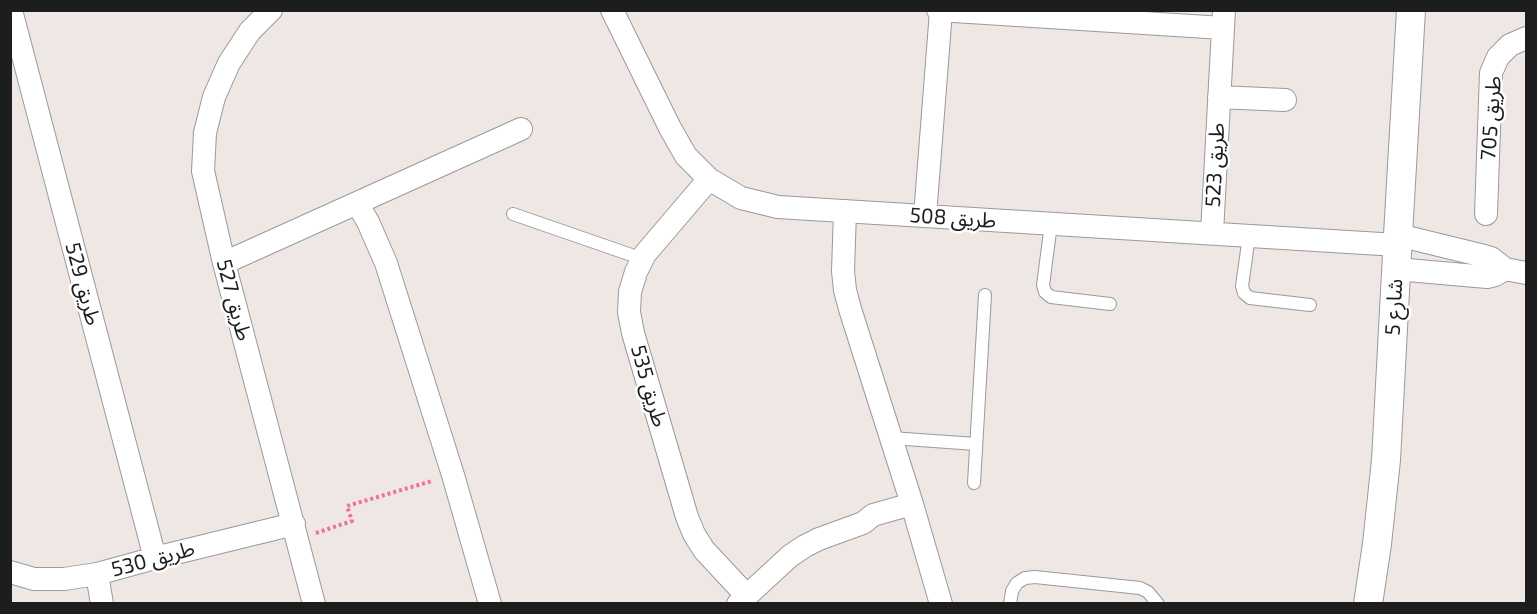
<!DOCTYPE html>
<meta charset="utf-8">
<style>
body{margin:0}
#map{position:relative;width:1537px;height:614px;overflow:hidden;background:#eee7e4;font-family:"Exo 2",sans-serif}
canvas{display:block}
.frame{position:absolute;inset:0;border:12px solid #1d1d1d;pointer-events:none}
</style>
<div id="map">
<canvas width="1537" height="614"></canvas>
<div class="frame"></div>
</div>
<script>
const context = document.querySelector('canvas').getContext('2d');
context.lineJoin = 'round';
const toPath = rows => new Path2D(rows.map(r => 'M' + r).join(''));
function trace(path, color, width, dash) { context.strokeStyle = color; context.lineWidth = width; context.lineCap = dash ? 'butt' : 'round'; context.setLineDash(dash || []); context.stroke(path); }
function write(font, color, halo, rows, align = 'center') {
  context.font = font + ' "Exo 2","Noto Sans Arabic",sans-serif'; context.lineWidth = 5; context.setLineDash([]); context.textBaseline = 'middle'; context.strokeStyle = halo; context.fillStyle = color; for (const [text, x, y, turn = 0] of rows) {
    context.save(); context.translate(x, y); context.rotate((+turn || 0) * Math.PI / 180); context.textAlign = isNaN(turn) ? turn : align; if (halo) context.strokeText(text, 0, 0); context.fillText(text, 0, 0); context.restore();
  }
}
const path = toPath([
 [316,533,352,521,347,506,432,481]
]);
const service = toPath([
 [513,214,643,259],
 [1051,224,1043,285,1045,292,1051,297,1110,304],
 [1249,236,1242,286,1244,293,1250,298,1310,305],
 [891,438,976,444],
 [974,483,985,295],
 [1010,604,1012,591,1017,583,1025,578,1035,577,1140,588,1148,592,1158,604]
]);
const minor = toPath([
 [11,10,155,558],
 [271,10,250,31,229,63,214,97,205,133,203,171,224,263,314,604],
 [612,10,670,128,686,156,709,179,741,198,778,207,1397,245],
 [938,10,1223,28],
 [1219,97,1285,100],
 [709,179,645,254,636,272,630,292,629,312,633,333,687,517,694,534,704,550,746,595],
 [357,203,368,222,386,263,453,475,490,604],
 [845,211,843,271,845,290,850,309,912,504,941,604],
 [1486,214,1491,73,1498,57,1510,45,1526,38],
 [925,216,941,11],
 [1212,233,1224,10],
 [1398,235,1484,256,1491,258,1505,269,1526,273],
 [224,263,521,129],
 [1396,269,1487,277,1495,275,1505,269],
 [10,572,34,579,64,579,97,574,155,558,294,524],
 [97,574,102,604],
 [738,604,790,556,805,546,819,539,863,523,873,515,912,504]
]);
const tertiary = toPath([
 [1368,604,1377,544,1386,460,1398,235,1411,10]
]);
const streetNames = [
 ["طريق 705",1491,118,-86],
 ["طريق 523",1215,165,-87],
 ["طريق 508",953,218,4],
 ["طريق 529",83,284,75],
 ["طريق 527",234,300,75],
 ["شارع 5",1394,307,-87],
 ["طريق 535",649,386,74],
 ["طريق 530",153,559,-15]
];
trace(service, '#9a9a9a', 14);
trace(minor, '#9a9a9a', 24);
trace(tertiary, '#9a9a9a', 30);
trace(path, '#f37096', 4, [3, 3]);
trace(service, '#fff', 12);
trace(minor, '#fff', 22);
trace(tertiary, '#fff', 28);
write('21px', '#1d1d1d', '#fff', streetNames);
</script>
